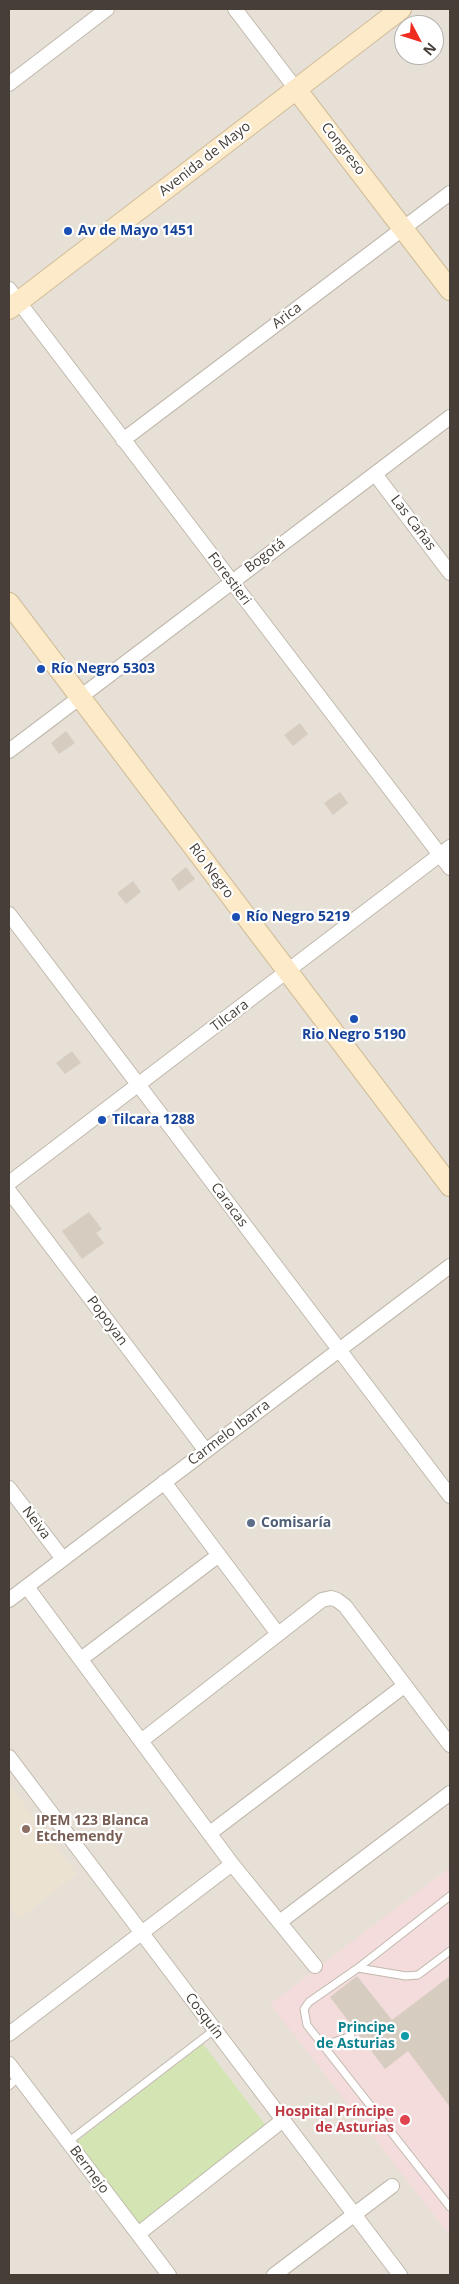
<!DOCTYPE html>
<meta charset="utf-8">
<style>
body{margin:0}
#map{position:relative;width:459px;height:2284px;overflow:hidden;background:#f3eee7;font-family:"Open Sans",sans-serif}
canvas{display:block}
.frame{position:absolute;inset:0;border:10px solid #463e37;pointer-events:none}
.north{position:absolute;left:394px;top:15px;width:50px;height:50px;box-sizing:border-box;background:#fff;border:1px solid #b5b2af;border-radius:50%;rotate:130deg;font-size:14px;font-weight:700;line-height:20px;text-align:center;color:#463e37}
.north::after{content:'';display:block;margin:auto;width:18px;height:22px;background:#f02c21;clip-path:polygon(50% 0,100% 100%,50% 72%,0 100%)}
</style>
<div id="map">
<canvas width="459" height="2284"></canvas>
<div class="frame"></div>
<div class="north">N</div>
</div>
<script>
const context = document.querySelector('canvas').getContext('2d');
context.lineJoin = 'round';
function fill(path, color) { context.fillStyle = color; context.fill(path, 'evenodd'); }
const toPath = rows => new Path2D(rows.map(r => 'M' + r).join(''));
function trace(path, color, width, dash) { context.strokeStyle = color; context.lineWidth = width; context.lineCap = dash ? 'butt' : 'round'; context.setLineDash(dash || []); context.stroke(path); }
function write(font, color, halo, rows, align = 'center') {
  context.font = font + ' "Open Sans",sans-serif'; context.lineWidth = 4.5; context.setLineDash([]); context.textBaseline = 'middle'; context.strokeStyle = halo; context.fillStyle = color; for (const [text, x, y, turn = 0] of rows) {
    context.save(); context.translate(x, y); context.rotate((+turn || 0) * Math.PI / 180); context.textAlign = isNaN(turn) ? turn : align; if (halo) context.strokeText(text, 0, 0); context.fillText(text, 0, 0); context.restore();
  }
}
const residential = toPath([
 [9,9,450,9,450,2275,9,2275],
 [404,25,434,25,434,55,404,55]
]);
const education = toPath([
 [9,1784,77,1874,19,1919,9,1906]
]);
const medical = toPath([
 [450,1867,450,2236,270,2004]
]);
const green = toPath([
 [203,2044,267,2127,139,2226,76,2142]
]);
const building = toPath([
 [300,723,308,734,293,746,284,735],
 [66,731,75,743,59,754,51,743],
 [340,792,348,803,333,815,324,803],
 [186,867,195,879,179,891,171,879],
 [133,881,141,892,126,904,117,893],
 [72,1051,81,1063,65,1074,56,1063],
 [89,1212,102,1229,96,1233,104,1243,82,1259,62,1231],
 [357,1976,392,2020,450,1976,450,2107,408,2051,385,2069,330,1997]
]);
const service = toPath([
 [450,1896,358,1968,309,2002,304,2009,307,2025,450,2207],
 [358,1968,406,1976,418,1975,450,1951],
 [323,2046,351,2036],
 [9,2086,19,2077],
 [68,2142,214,2030]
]);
const minor = toPath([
 [235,9,296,89],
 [9,84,107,9],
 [9,289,450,868],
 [123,440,450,193],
 [375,474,450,573],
 [9,751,450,417],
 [9,914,450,1496],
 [9,1183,450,847],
 [9,1191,206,1451],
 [164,1482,278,1634],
 [9,1488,63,1559],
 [27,1587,232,1864,315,1966],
 [9,1600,450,1266],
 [81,1659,219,1555],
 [141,1741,322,1600,331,1598,337,1600,345,1606,450,1745],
 [9,1757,400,2275],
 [210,1833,404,1686],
 [281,1921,450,1793],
 [9,2034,232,1864],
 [9,2064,169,2275],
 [138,2234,283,2120],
 [274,2275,392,2186]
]);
const secondary = toPath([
 [296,89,450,290],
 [9,309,401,9],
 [9,603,450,1186]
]);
const markers = [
 [68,231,5,"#1a4fb4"],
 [41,669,5,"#1a4fb4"],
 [236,917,5,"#1a4fb4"],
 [354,1019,5,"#1a4fb4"],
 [102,1120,5,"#1a4fb4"],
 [251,1523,5,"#5c6f8a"],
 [26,1829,5,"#8d6e63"],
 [405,2036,5,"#0f9aa8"],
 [405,2120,6,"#e0444e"]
];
const streetNames = [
 ["Congreso",343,149,52],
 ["Avenida de Mayo",205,159,-38],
 ["Arica",287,316,-37],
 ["Las Cañas",413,523,53],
 ["Bogotá",265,556,-37],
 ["Forestieri",229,579,53],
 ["Río Negro",211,871,53],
 ["Tilcara",230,1016,-37],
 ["Caracas",229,1205,53],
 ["Popoyan",107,1321,53],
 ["Carmelo Ibarra",229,1433,-37],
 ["Neiva",36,1523,53],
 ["Cosquín",204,2016,53],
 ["Bermejo",89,2170,53]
];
const transitNames = [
 ["Av de Mayo 1451",78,231],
 ["Río Negro 5303",51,669],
 ["Río Negro 5219",246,917],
 ["Rio Negro 5190",354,1035,"center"],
 ["Tilcara 1288",112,1120]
];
const serviceNames = [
 ["Comisaría",261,1523]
];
const educationNames = [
 ["IPEM 123 Blanca",36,1821],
 ["Etchemendy",36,1837]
];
const cultureNames = [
 ["Principe",395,2028],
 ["de Asturias",395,2044]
];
const healthNames = [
 ["Hospital Príncipe",394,2112],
 ["de Asturias",394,2128]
];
fill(residential, '#e7e0d6');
fill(education, '#ebe2d2');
fill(medical, '#f3dcdb');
fill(green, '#d3e5b2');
fill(building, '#d7ccc0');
trace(service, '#c1b8ad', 9);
trace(minor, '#c1b8ad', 16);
trace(secondary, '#d1bc99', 22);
trace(service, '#fff', 7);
trace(minor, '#fff', 14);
trace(secondary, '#fceac8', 20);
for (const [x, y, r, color] of markers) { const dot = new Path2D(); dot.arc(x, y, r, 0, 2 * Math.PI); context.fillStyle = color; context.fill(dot); trace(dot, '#fff', 2); }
write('14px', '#463e37', '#fff', streetNames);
write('bold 14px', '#164399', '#fff', transitNames, 'left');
write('bold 14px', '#4e5e75', '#fff', serviceNames, 'left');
write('bold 14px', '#785e54', '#fff', educationNames, 'left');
write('bold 14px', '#0d838f', '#fff', cultureNames, 'right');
write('bold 14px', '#be3a42', '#fff', healthNames, 'right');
</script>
